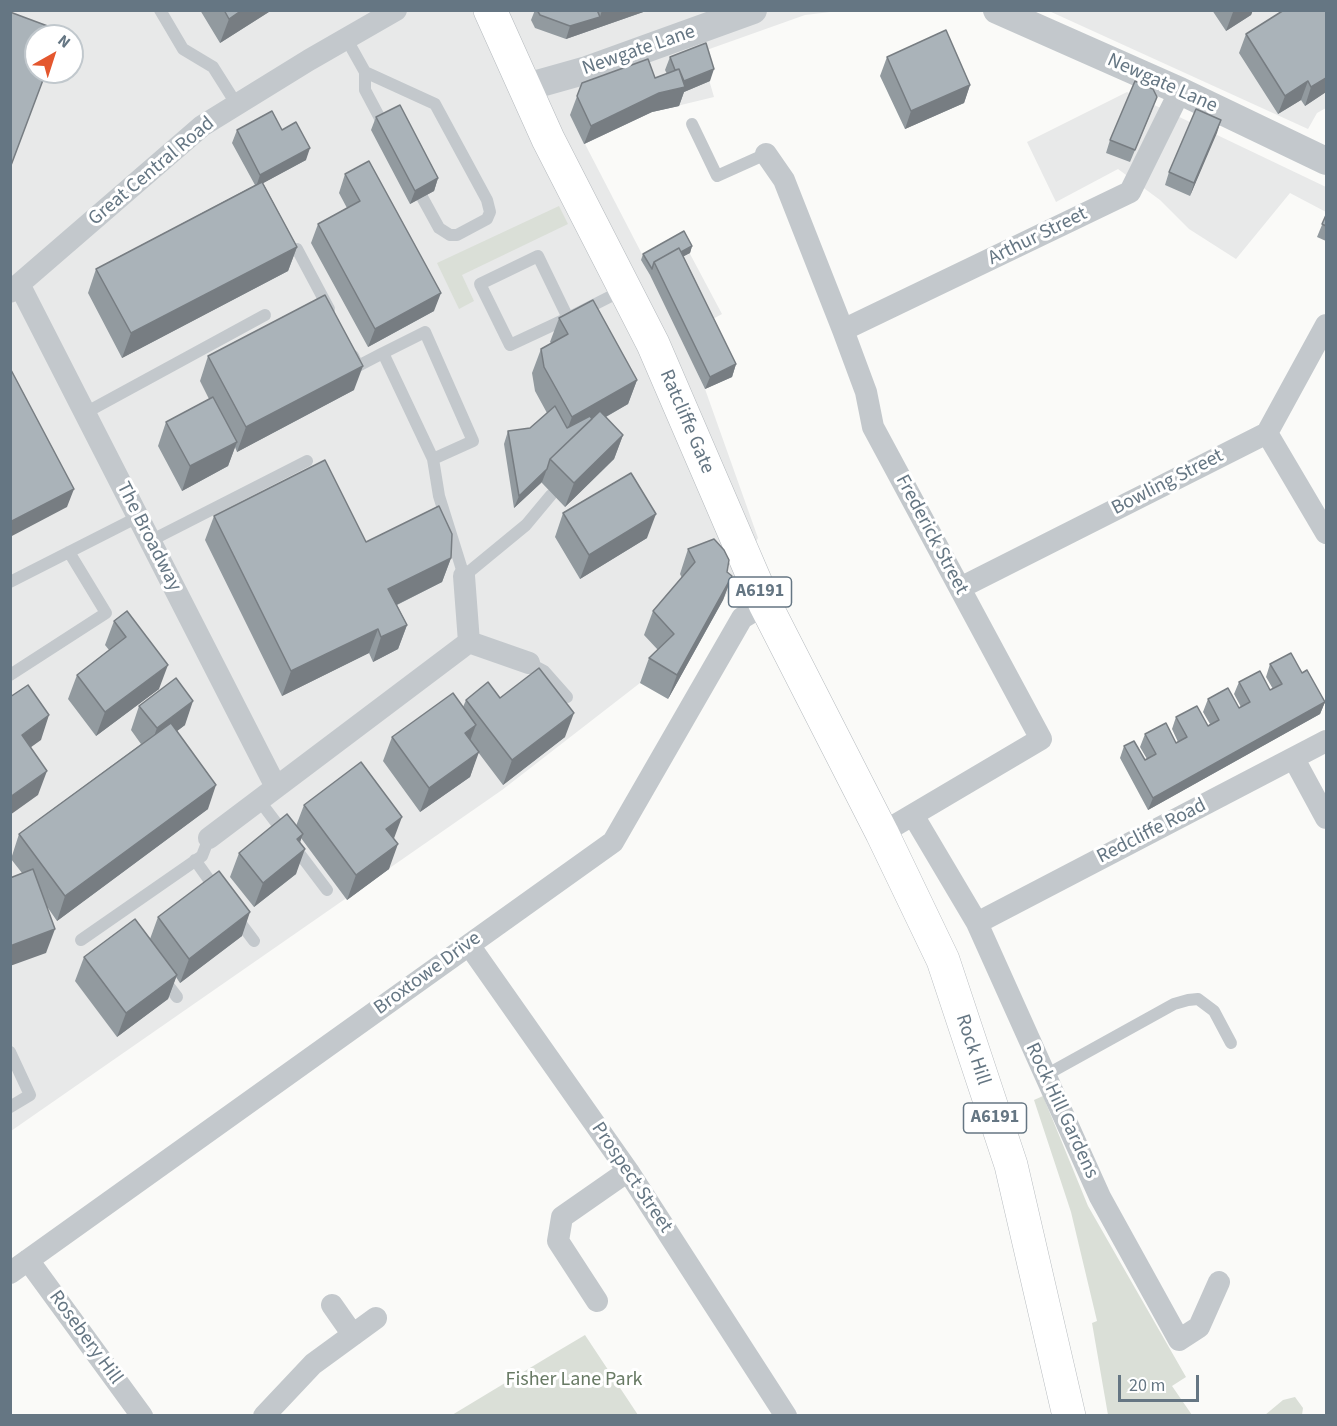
<!DOCTYPE html>
<style>
body{margin:0}
#map{position:relative;width:1337px;height:1426px;overflow:hidden;background:#fafaf8;font-family:"Source Sans 3",sans-serif}
canvas{display:block}
.frame{position:absolute;inset:0;border:12px solid #657683;pointer-events:none}
.north{position:absolute;left:24px;top:24px;width:60px;height:60px;box-sizing:border-box;background:#fff;border:2px solid #c1c8cd;border-radius:50%;rotate:39deg;font-size:16px;font-weight:700;line-height:24px;text-align:center;color:#657683}
.north::after{content:'';display:block;margin:auto;width:21px;height:27px;background:#e4572e;clip-path:polygon(50% 0,100% 100%,50% 72%,0 100%)}
.scale{position:absolute;left:1118px;top:1375px;width:81px;height:27px;box-sizing:border-box;border:3px solid #657683;border-top:0;padding-left:8px;font-size:18px;line-height:21px;white-space:nowrap;color:#657683;-webkit-text-stroke:4px #fff;paint-order:stroke}
</style>
<div id="map">
<canvas width="1337" height="1426"></canvas>
<div class="frame"></div>
<div class="north">N</div>
<div class="scale">20 m</div>
</div>
<script>
const context = document.querySelector('canvas').getContext('2d');
context.lineJoin = 'round';
function fill(path, color) { context.fillStyle = color; context.fill(path, 'evenodd'); }
const toPath = rows => new Path2D(rows.map(r => 'M' + r).join(''));
function trace(path, color, width, dash) { context.strokeStyle = color; context.lineWidth = width; context.lineCap = dash ? 'butt' : 'round'; context.setLineDash(dash || []); context.stroke(path); }
function write(font, color, halo, rows, align = 'center') {
  context.font = font + ' "Source Sans 3",sans-serif'; context.lineWidth = 6; context.setLineDash([]); context.textBaseline = 'middle'; context.strokeStyle = halo; context.fillStyle = color; for (const [text, x, y, turn = 0] of rows) {
    context.save(); context.translate(x, y); context.rotate((+turn || 0) * Math.PI / 180); context.textAlign = isNaN(turn) ? turn : align; if (halo) context.strokeText(text, 0, 0); context.fillText(text, 0, 0); context.restore();
  }
}
const built = toPath([
 [11,11,839,11,805,15,701,52,714,97,652,112,585,144,644,258,681,237,722,314,680,337,705,389,758,538,668,699,640,683,502,790,11,1131],
 [36,36,72,36,72,72,36,72],
 [1049,11,1326,11,1326,108,1317,113,1308,129],
 [1127,92,1326,187,1326,212,1290,193,1236,259,1189,229,1160,200,1118,169,1056,202,1027,142]
]);
const green = toPath([
 [559,206,568,224,462,275,474,301,459,309,437,263],
 [1043,1096,1088,1206,1186,1377,1172,1386,1192,1415,1108,1415,1092,1323,1097,1321,1071,1212,1034,1100],
 [585,1335,638,1415,452,1415,558,1351],
 [1295,1397,1303,1408,1302,1415,1265,1415,1283,1400]
]);
const service = toPath([
 [160,10,183,49,213,67,237,105],
 [346,38,365,72,435,104,487,200,490,212,487,219,457,235,450,235,439,228,422,197],
 [365,72,365,90,383,124],
 [692,124,717,176,766,154],
 [297,249,329,309],
 [568,318,538,256,480,284,510,345,568,318,625,289],
 [383,353,425,332,473,441,433,459],
 [353,356,358,366,383,353,433,459,439,496,464,576,526,525,551,495],
 [85,413,265,315],
 [150,541,307,461],
 [10,582,138,517],
 [529,663,544,671,567,697],
 [10,675,106,613,69,552],
 [259,800,327,890],
 [195,860,217,891],
 [236,917,254,941],
 [81,940,202,856,209,838],
 [161,976,177,997],
 [10,1052,30,1095,10,1107],
 [1044,1076,1174,1004,1188,1000,1198,999,1214,1011,1231,1043]
]);
const minor = toPath([
 [766,154,784,180,843,330,866,392,873,427,1041,739,882,833],
 [20,286,276,787],
 [10,292,202,126,309,60,396,10],
 [843,330,1130,192,1180,91],
 [1267,433,1326,533],
 [464,576,469,642,529,663],
 [960,588,1267,433,1326,325],
 [1294,759,1326,818],
 [913,815,977,923,1100,1197,1179,1340,1199,1327,1219,1282],
 [209,838,469,642],
 [977,923,1326,741],
 [469,945,628,1171,786,1416],
 [28,1260,142,1416],
 [10,1273,613,842,742,618,765,604],
 [597,1301,558,1241,562,1217,628,1171],
 [332,1305,353,1335],
 [264,1416,313,1364,376,1318]
]);
const tertiary = toPath([
 [997,10,1180,91,1326,161],
 [523,88,587,70,753,10]
]);
const primary = toPath([
 [490,10,548,139,653,344,765,604,882,833,943,960,1011,1165,1069,1416]
]);
const wall = toPath([
 [200,10,272,10,220,43],
 [535,10,649,10,566,39,535,28,531,20],
 [1212,10,1253,10,1251,15,1226,31],
 [1246,34,1326,92,1305,106,1301,100,1278,114,1239,53],
 [670,57,710,81,684,92,679,106,652,112,584,144,570,115,582,83,655,78,667,74,665,70],
 [887,57,970,85,964,103,905,129,880,76],
 [1152,110,1130,162,1106,153,1110,140],
 [376,117,438,178,434,191,410,204,371,130],
 [1221,120,1190,196,1165,185,1169,172],
 [237,130,282,130,306,160,263,183,297,247,288,271,122,358,88,293,96,269,255,185,232,143],
 [345,174,434,311,368,347,311,243,318,224,347,208,339,193],
 [1326,215,1326,241,1317,237],
 [692,246,690,253,683,256,736,364,732,377,705,389,650,275,641,260,643,254],
 [559,318,637,380,628,404,606,417,623,435,614,459,565,507,542,483,542,482,514,508,504,444,508,431,530,428,547,413,535,391,532,373,541,349,551,343,550,342],
 [208,356,354,390,237,452,235,447,228,466,182,491,158,446,166,422,209,399,200,381],
 [563,513,647,538,580,579,555,537],
 [214,516,366,542,451,558,442,582,397,605,407,625,398,649,373,662,369,653,282,696,205,540],
 [688,549,732,576,723,600,668,699,640,683,649,658,658,650,644,635,653,611,682,578,680,574],
 [127,611,159,689,96,736,68,699,77,675,109,650,105,645,114,621],
 [1270,664,1302,673,1325,702,1320,714,1148,810,1120,758,1124,746,1145,760,1147,759,1140,747,1145,734,1176,743,1178,742,1172,729,1176,717,1208,726,1210,724,1203,712,1208,699,1239,708,1241,707,1234,694,1239,682,1270,690,1273,689,1266,677],
 [500,698,565,737,503,785,478,752,470,777,420,812,383,761,392,737,463,707,466,700],
 [139,706,185,725,177,731,208,809,57,921,48,908,46,953,22,873,11,859,19,834,141,744,131,730],
 [304,805,394,840,389,869,347,900,301,838,300,843,296,874,254,907,230,877,239,853,296,826],
 [158,917,242,936,180,983,176,977,168,999,117,1037,75,981,84,957,150,939]
]);
const shadedWall = toPath([
 [242,10,272,10,220,43,229,19],
 [602,10,649,10,566,39,570,26,600,17],
 [1236,10,1253,10,1251,15,1226,31,1233,12],
 [714,69,710,81,684,92,679,106,652,112,584,144,591,126,680,83],
 [1326,78,1326,92,1305,106,1311,87],
 [1308,81,1301,100,1278,114,1285,96],
 [970,85,964,103,905,129,911,111],
 [1221,120,1217,133,1190,196,1194,183],
 [310,148,306,160,256,187,260,175],
 [438,178,434,191,410,204,415,191],
 [692,246,690,253,658,270,656,266],
 [297,247,288,271,122,358,131,333],
 [441,293,434,311,368,347,375,329],
 [736,364,732,377,705,389,710,377],
 [363,366,354,390,237,452,246,427],
 [637,380,628,404,563,441,572,417],
 [623,435,614,459,565,507,574,483],
 [237,442,228,466,182,491,190,466],
 [547,469,542,482,514,508,519,496],
 [74,489,67,507,10,537,10,522],
 [656,514,647,538,580,579,589,555],
 [451,558,442,582,380,613,388,589],
 [732,576,723,600,668,699,677,675],
 [407,625,398,649,373,662,381,637],
 [378,629,369,653,282,696,291,671],
 [168,665,159,689,96,736,105,712],
 [193,701,185,725,148,753,157,728],
 [1325,702,1320,714,1148,810,1153,798],
 [574,713,565,737,503,785,512,760],
 [49,715,41,740,13,760,22,735],
 [476,725,467,749,465,733],
 [479,752,470,777,420,812,429,788],
 [47,771,38,795,10,815,10,797],
 [216,785,208,809,57,921,65,896],
 [402,817,393,841,386,829],
 [303,834,294,858,305,849,296,874,254,907,263,883,297,839],
 [398,844,389,869,347,900,356,875],
 [250,912,242,936,180,983,189,959],
 [55,929,46,953,10,966,10,946],
 [177,975,168,999,117,1037,126,1013]
]);
const building = toPath([
 [224,10,242,10,229,19,224,10],
 [537,10,597,10,600,17,570,26,540,15,537,10],
 [1284,10,1326,10,1326,78,1311,87,1308,81,1285,96,1246,34,1284,10],
 [10,12,61,31,59,36,36,36,36,72,46,72,10,168,10,12],
 [946,30,970,85,911,111,887,57,946,30],
 [706,43,714,69,684,81,679,69,675,70,670,57,706,43],
 [648,59,655,78,679,69,685,87,659,93,591,126,577,96,582,83,648,59],
 [1135,81,1153,89,1157,97,1135,150,1110,140,1135,81],
 [400,105,438,178,415,191,376,117,400,105],
 [1196,109,1221,120,1194,183,1169,172,1196,109],
 [272,111,282,130,296,122,310,148,260,175,237,130,272,111],
 [369,161,441,293,375,329,318,224,360,201,345,174,369,161],
 [262,182,297,247,131,333,96,269,262,182],
 [1326,215,1326,226,1322,224,1326,215],
 [684,231,692,246,681,252,679,248,654,262,652,269,643,254,684,231],
 [679,248,736,364,710,377,654,262,679,248],
 [325,295,363,366,246,427,208,356,325,295],
 [593,300,637,380,572,417,544,367,541,349,568,334,559,318,593,300],
 [10,368,74,489,10,522,10,368],
 [213,397,237,442,190,466,166,422,213,397],
 [555,406,567,428,590,416,592,419,550,459,547,469,519,496,508,431,530,428,555,406],
 [600,411,623,435,574,483,550,459,600,411],
 [325,460,366,542,439,506,452,534,451,558,388,589,407,625,381,637,378,629,291,671,214,516,325,460],
 [631,473,656,514,589,555,563,513,631,473],
 [714,539,724,550,729,560,727,572,732,576,677,675,649,658,674,634,653,611,695,562,688,549,714,539],
 [127,611,168,665,105,712,77,675,126,637,114,621,127,611],
 [1291,653,1302,673,1307,670,1325,702,1153,798,1124,746,1134,741,1145,760,1156,754,1145,734,1166,723,1176,743,1187,737,1176,717,1197,706,1208,726,1219,720,1208,699,1228,688,1239,708,1250,702,1239,682,1260,671,1270,690,1282,684,1270,664,1291,653],
 [539,668,574,713,512,760,466,700,488,682,500,698,539,668],
 [176,678,193,701,157,728,139,706,176,678],
 [28,685,49,715,22,735,47,771,10,797,10,697,28,685],
 [453,693,476,725,465,733,479,752,429,788,392,737,453,693],
 [171,723,216,785,65,896,19,834,171,723],
 [361,762,402,817,386,829,398,844,356,875,304,805,361,762],
 [287,814,303,834,297,839,305,849,263,883,239,853,287,814],
 [33,869,55,929,10,946,10,878,33,869],
 [219,871,250,912,189,959,158,917,219,871],
 [135,919,177,975,126,1013,84,957,135,919]
]);
const shields = [
 [760,592,63],
 [995,1118,63]
];
const shieldNames = [
 ["A6191",760,592],
 ["A6191",995,1118]
];
const streetNames = [
 ["Newgate Lane",639,51,-19],
 ["Newgate Lane",1162,84,24],
 ["Great Central Road",152,172,-40],
 ["Arthur Street",1038,237,-26],
 ["Ratcliffe Gate",686,422,67],
 ["Bowling Street",1168,483,-27],
 ["Frederick Street",931,535,62],
 ["The Broadway",148,537,63],
 ["Redcliffe Road",1152,832,-27],
 ["Broxtowe Drive",428,974,-36],
 ["Rock Hill",972,1050,72],
 ["Rock Hill Gardens",1061,1111,65],
 ["Prospect Street",631,1178,56],
 ["Rosebery Hill",85,1338,54]
];
const parkNames = [
 ["Fisher Lane Park",574,1381]
];
fill(built, '#e8e9e9');
fill(green, '#dadfd7');
trace(primary, '#b5babe', 34);
trace(service, '#c3c8cc', 12);
trace(minor, '#c3c8cc', 22);
trace(tertiary, '#c3c8cc', 28);
trace(primary, '#fff', 33);
fill(wall, '#929a9f');
fill(shadedWall, '#777d82');
fill(building, '#aab3b9');
trace(building, '#777d82', 1.5);
for (const [x, y, w] of shields) { const box = new Path2D(); box.roundRect(x - w / 2, y - 15, w, 30, 4.5); context.fillStyle = '#fff'; context.fill(box); trace(box, '#657683', 1.5); }
write('bold 18px', '#657683', null, shieldNames);
write('20px', '#657683', '#fff', streetNames);
write('20px', '#687a64', '#fff', parkNames);
</script>
